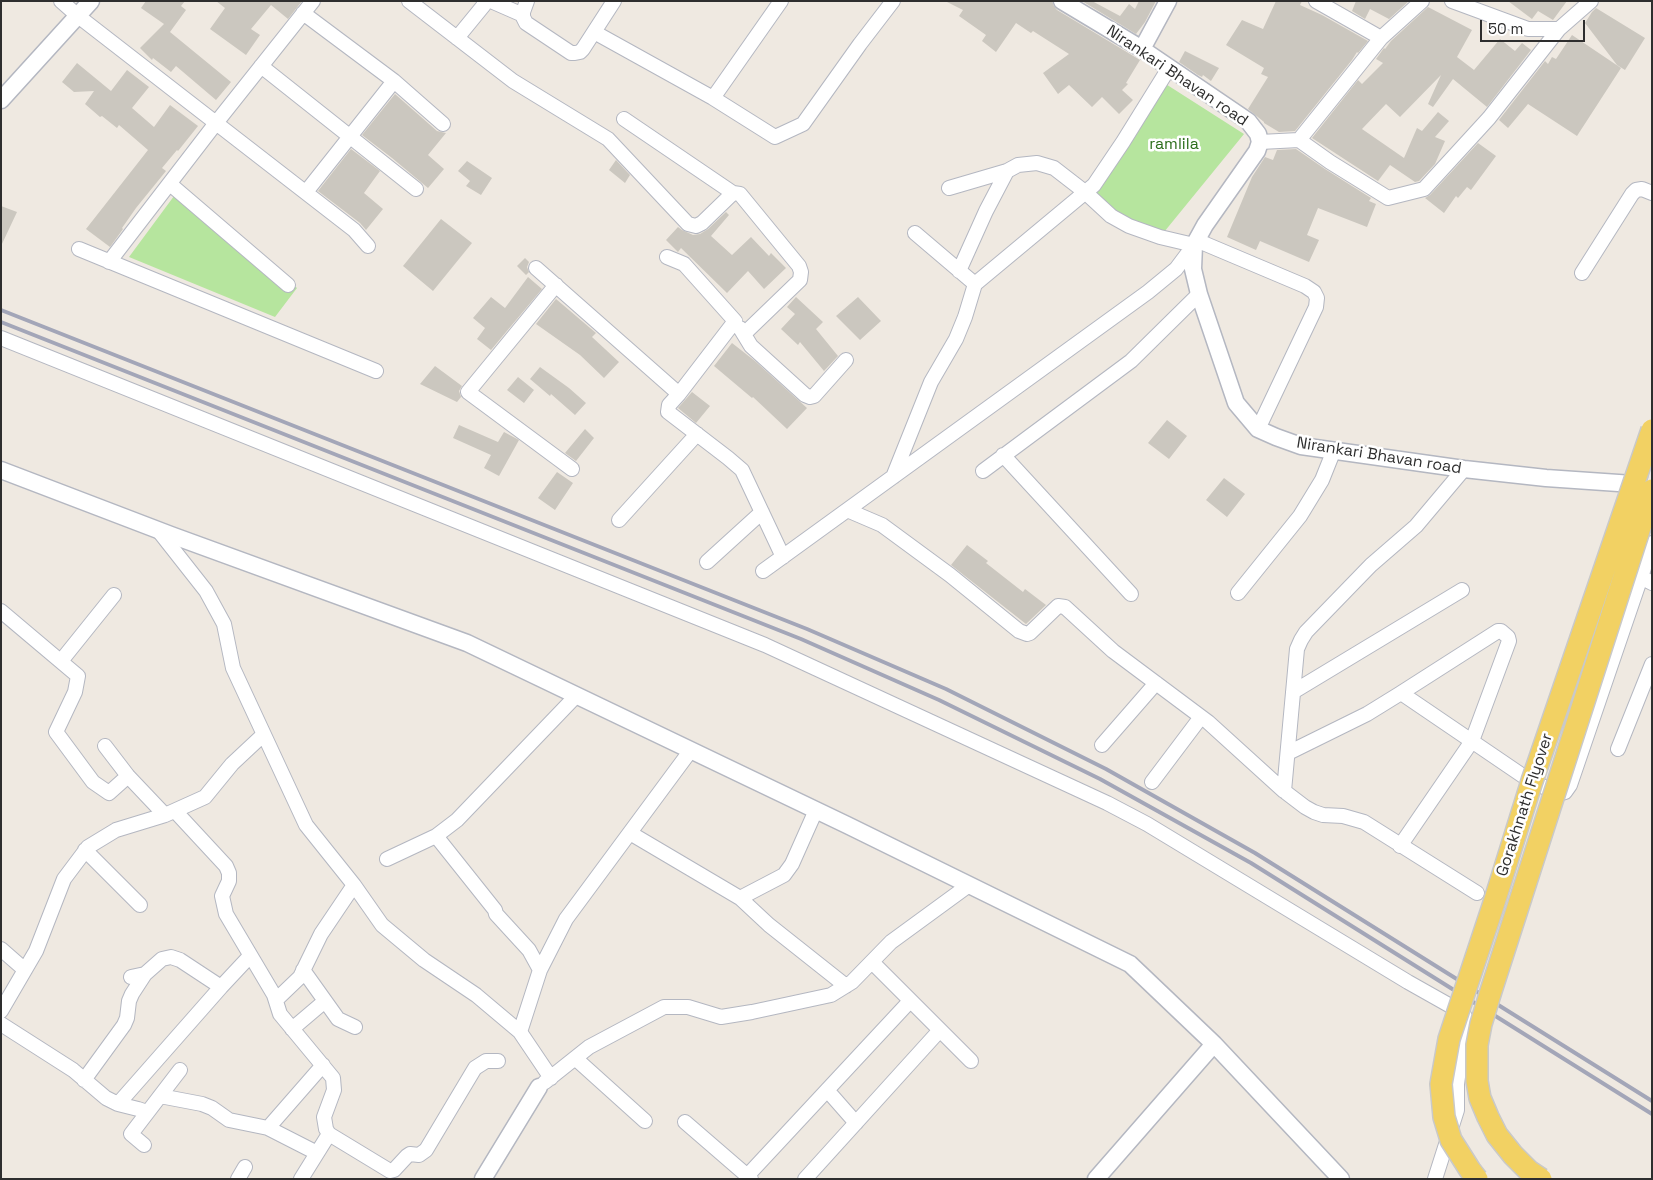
<!DOCTYPE html>
<style>
body{margin:0}
#map{position:relative;width:1653px;height:1180px;overflow:hidden;background:#efe9e1;font-family:"Space Grotesk",sans-serif}
canvas{display:block}
.frame{position:absolute;inset:0;border:2px solid #2e2e2e;pointer-events:none}
.scale{position:absolute;left:1480px;top:20px;width:105px;height:22px;box-sizing:border-box;border:2px solid #2e2e2e;border-top:0;padding-left:6px;font-size:15px;line-height:18px;white-space:nowrap;color:#2e2e2e;-webkit-text-stroke:4px #fff;paint-order:stroke}
</style>
<div id="map">
<canvas width="1653" height="1180"></canvas>
<div class="frame"></div>
<div class="scale">50 m</div>
</div>
<script>
const context = document.querySelector('canvas').getContext('2d');
context.lineJoin = 'round';
function fill(path, color) { context.fillStyle = color; context.fill(path, 'evenodd'); }
const toPath = rows => new Path2D(rows.map(r => 'M' + r).join(''));
function trace(path, color, width, dash) { context.strokeStyle = color; context.lineWidth = width; context.lineCap = dash ? 'butt' : 'round'; context.setLineDash(dash || []); context.stroke(path); }
function write(font, color, halo, rows, align = 'center') {
  context.font = font + ' "Space Grotesk",sans-serif'; context.lineWidth = 5; context.setLineDash([]); context.textBaseline = 'middle'; context.strokeStyle = halo; context.fillStyle = color; for (const [text, x, y, turn = 0] of rows) {
    context.save(); context.translate(x, y); context.rotate((+turn || 0) * Math.PI / 180); context.textAlign = isNaN(turn) ? turn : align; if (halo) context.strokeText(text, 0, 0); context.fillText(text, 0, 0); context.restore();
  }
}
const green = toPath([
 [1161,81,1244,134,1160,237,1111,216,1085,192],
 [177,192,297,288,275,317,129,257]
]);
const building = toPath([
 [146,1,185,1,181,6,186,10,170,32,231,82,216,100,176,66,171,72,153,58,152,60,140,48,164,24,141,8],
 [216,1,302,1,288,19,271,5,251,29,260,35,246,55,210,29,225,8],
 [945,1,1052,1,1054,6,1057,10,1140,60,1126,83,1128,84,1122,90,1133,100,1119,114,1102,97,1092,107,1069,85,1058,94,1043,73,1069,54,1033,31,1031,33,1016,23,996,52,982,41,986,35,959,16,963,10],
 [1082,1,1092,1,1120,16,1129,4,1135,9,1139,1,1156,1,1145,22,1136,34],
 [1276,1,1302,1,1300,5,1322,15,1368,41,1358,53,1357,52,1352,60,1295,131,1279,132,1264,123,1264,122,1248,109,1268,77,1261,74,1264,68,1226,45,1242,20,1263,29],
 [1356,1,1409,1,1389,19,1370,9,1365,19,1352,11],
 [1508,1,1567,1,1553,20,1538,11,1532,19],
 [1428,7,1472,30,1457,57,1474,70,1500,39,1515,51,1522,43,1531,50,1487,107,1453,79,1433,107,1428,104,1441,75,1400,117,1386,104,1362,129,1404,158,1417,128,1422,131,1438,112,1449,121,1435,137,1445,141,1435,164,1419,181,1415,182,1390,165,1378,181,1312,138,1358,80,1362,84,1383,63,1376,59,1384,48,1385,49,1391,41],
 [1596,8,1645,38,1625,70,1617,65,1585,23,1592,12],
 [1572,35,1621,68,1577,136,1528,104,1508,128,1499,120,1545,61,1548,64,1552,57,1556,59],
 [1185,51,1219,68,1211,81,1203,75,1202,77,1198,75,1179,62],
 [77,63,111,91,127,70,149,87,132,108,154,127,170,105,198,126,178,151,177,150,162,168,166,171,136,208,122,228,123,229,110,247,86,229,148,150,119,125,117,128,102,116,100,117,85,104,94,91,74,92,62,82],
 [395,94,437,131,446,133,428,155,444,169,428,188,392,158,362,135],
 [1478,143,1496,156,1471,190,1467,187,1458,198,1456,196,1444,213,1425,198,1430,195],
 [351,149,380,171,364,193,383,209,366,230,360,223,318,191],
 [1296,149,1325,169,1371,198,1369,201,1376,204,1367,227,1318,208,1307,235,1319,240,1309,262,1260,241,1256,250,1227,237,1252,177,1265,157,1273,160,1277,150],
 [616,160,630,175,625,183,609,170],
 [467,161,492,178,481,195,466,186,470,181,458,171],
 [1,206,17,212,1,246],
 [726,212,729,215,711,236,732,255,751,237,769,256,771,253,786,268,764,289,748,271,727,293,681,248,678,252,666,240,678,227,682,230,693,235,700,234,708,229],
 [441,219,472,243,433,291,403,266],
 [525,258,529,262,527,267,529,272,526,275,517,266],
 [528,277,542,289,491,350,477,339,485,328,473,318,491,297,505,308],
 [796,297,823,322,816,329,838,356,824,371,800,342,798,345,781,329,795,314,787,307],
 [858,297,881,321,860,340,836,316],
 [556,299,596,333,592,337,619,362,604,378,580,355,536,324],
 [732,343,755,361,807,408,787,429,753,397,752,398,714,366],
 [435,366,462,386,459,391,461,397,457,402,420,384],
 [540,367,569,388,586,403,575,415,551,394,550,396,530,379],
 [518,377,534,390,524,403,507,390],
 [692,392,710,406,696,423,678,408],
 [1167,420,1187,436,1169,459,1148,443],
 [459,425,498,442,504,432,519,440,499,476,484,468,491,455,453,438],
 [585,429,594,438,576,461,565,453],
 [557,472,573,483,555,510,538,498],
 [1224,478,1245,494,1227,517,1206,500],
 [967,545,988,561,986,563,1023,592,1025,589,1046,605,1026,624,951,565]
]);
const minor = toPath([
 [61,1,78,16,354,230,368,246],
 [409,1,513,81,608,139,688,224,696,226,702,223,733,193],
 [491,1,523,15],
 [527,1,523,12,523,17,526,23,571,53,575,53,580,52,583,49,614,1],
 [1316,1,1381,38],
 [1452,1,1528,29,1559,29],
 [303,13,394,81,443,124],
 [594,32,713,98,775,137,803,124,860,44,893,1],
 [457,38,484,5,484,1],
 [261,66,416,189],
 [713,98,781,1],
 [624,119,733,193,740,194,799,266,801,272,800,280,744,334],
 [1299,140,1381,38,1422,1],
 [1260,142,1299,140,1330,162,1388,198,1424,189,1489,118,1559,29,1591,1],
 [170,184,288,285],
 [306,192,394,81],
 [915,233,975,284],
 [1196,240,1305,286,1314,292,1317,298,1316,307,1258,429],
 [79,249,376,371],
 [667,257,684,264,735,321,679,394],
 [109,262,216,123,313,1],
 [536,268,679,394,669,405,668,412,728,458,742,470,783,557],
 [959,271,986,211,1007,171],
 [1582,273,1632,194,1636,190,1642,189,1652,193],
 [556,285,468,392,572,469],
 [740,328,751,346,805,395,810,397,814,396,846,360],
 [1,338,765,645,1107,803,1147,824,1408,982,1463,1013,1466,1019,1457,1084,1457,1110,1435,1179],
 [1003,455,1131,594],
 [983,471,1131,361,1199,294],
 [893,477,931,382,956,339,965,317,975,284,1094,185,1123,142,1169,68],
 [847,510,882,525,950,575,1019,631,1027,634,1030,633,1058,606,1065,607,1113,651,1208,722,1284,791,1305,807,1314,812,1323,815,1343,816,1364,822,1477,893],
 [619,520,697,434],
 [158,530,206,591,224,624,233,668,306,825,354,885,382,925,424,960,476,995,520,1032,551,1078],
 [1652,543,1641,577,1652,583],
 [707,562,762,512],
 [763,571,1148,292,1176,269,1194,245,1160,237,1129,226,1111,216,1085,192,1054,168,1037,163,1018,165,1007,171,949,188],
 [1238,593,1300,516,1322,480,1334,450],
 [1,611,78,676,75,692,56,732,93,782,109,793,128,776],
 [61,661,114,595],
 [1293,692,1462,590],
 [1102,745,1156,683],
 [105,746,128,776,165,815],
 [1618,749,1652,664],
 [1288,753,1367,714,1401,693,1526,778,1558,794,1565,792,1570,785,1641,577],
 [1152,782,1201,717],
 [1284,791,1297,649,1301,640,1306,632,1371,565,1416,526,1464,469],
 [175,811,226,866,229,873,229,881,222,896,226,914,274,995,280,1014,333,1078,334,1090,324,1117,326,1129,329,1134],
 [630,833,740,898,769,925,846,986],
 [436,836,495,910,496,914,529,950,540,970],
 [1400,846,1472,741,1509,641,1508,637,1501,631,1498,631,1401,693],
 [85,850,140,905],
 [387,859,436,836,457,820,576,696],
 [740,898,784,875,792,864,816,810],
 [1,949,25,970],
 [872,962,971,1061],
 [303,970,338,1019,355,1027],
 [131,977,145,974,162,959,171,957,180,960,221,987],
 [276,1000,300,977,321,934,354,885],
 [1,1011,36,951,64,879,88,847,116,830,165,815,205,797,232,764,263,735],
 [1,1024,73,1070,106,1098,118,1104,138,1109,147,1112],
 [292,1029,325,1001],
 [520,1032,540,970,566,919,691,750],
 [575,1058,645,1121],
 [84,1080,124,1025,127,1018,129,1001,132,994,145,974],
 [545,1082,589,1047,664,1007,688,1007,721,1017,752,1012,831,995,852,982,891,942,969,885],
 [827,1090,856,1123],
 [160,1096,202,1104,212,1108,229,1120,268,1128,317,1153],
 [118,1104,221,987,250,956],
 [685,1122,751,1179],
 [268,1128,323,1065],
 [144,1145,131,1134,180,1070],
 [748,1175,910,1001],
 [238,1179,245,1167],
 [301,1179,329,1134,390,1171,394,1170,407,1156,410,1154,419,1155,426,1150,475,1068,486,1061,498,1061],
 [805,1179,940,1030]
]);
const tertiary = toPath([
 [1062,1,1142,49,1248,121,1258,134,1260,142,1257,151,1205,225,1194,245,1193,269,1199,294,1236,403,1258,429,1276,437,1301,446,1464,469,1546,478,1633,484,1636,483,1639,476],
 [1142,49,1168,1],
 [1,100,91,1],
 [1,470,171,535,467,643,847,825,1130,964,1214,1044,1341,1179],
 [483,1179,539,1087],
 [1096,1179,1214,1044]
]);
const rail = toPath([
 [1,310,807,629,946,689,1106,769,1255,853,1652,1101],
 [1,322,801,639,939,700,1100,779,1251,863,1652,1114]
]);
const primaryBridge = toPath([
 [1477,1179,1470,1170,1451,1140,1444,1117,1441,1084,1449,1039,1493,906,1532,781,1652,430],
 [1541,1179,1529,1171,1513,1155,1497,1135,1488,1117,1480,1098,1477,1081,1477,1045,1481,1024,1491,991,1652,490]
]);
const streetNames = [
 ["Nirankari Bhavan road",1177,76,34],
 ["Nirankari Bhavan road",1379,456,9],
 ["Gorakhnath Flyover",1525,805,-72]
];
const parkNames = [
 ["ramlila",1174,145]
];
fill(green, '#b6e59e');
fill(building, '#cbc7bf');
trace(minor, '#b4b7c1', 16);
trace(tertiary, '#b4b7c1', 19);
trace(minor, '#fff', 14);
trace(tertiary, '#fff', 16);
trace(rail, '#a3a6b8', 4);
trace(primaryBridge, '#c9c9c9', 24, []);
trace(primaryBridge, '#f2d163', 21);
write('16px', '#2e2e2e', '#fff', streetNames);
write('16px', '#2c6e1b', '#fff', parkNames);
</script>
